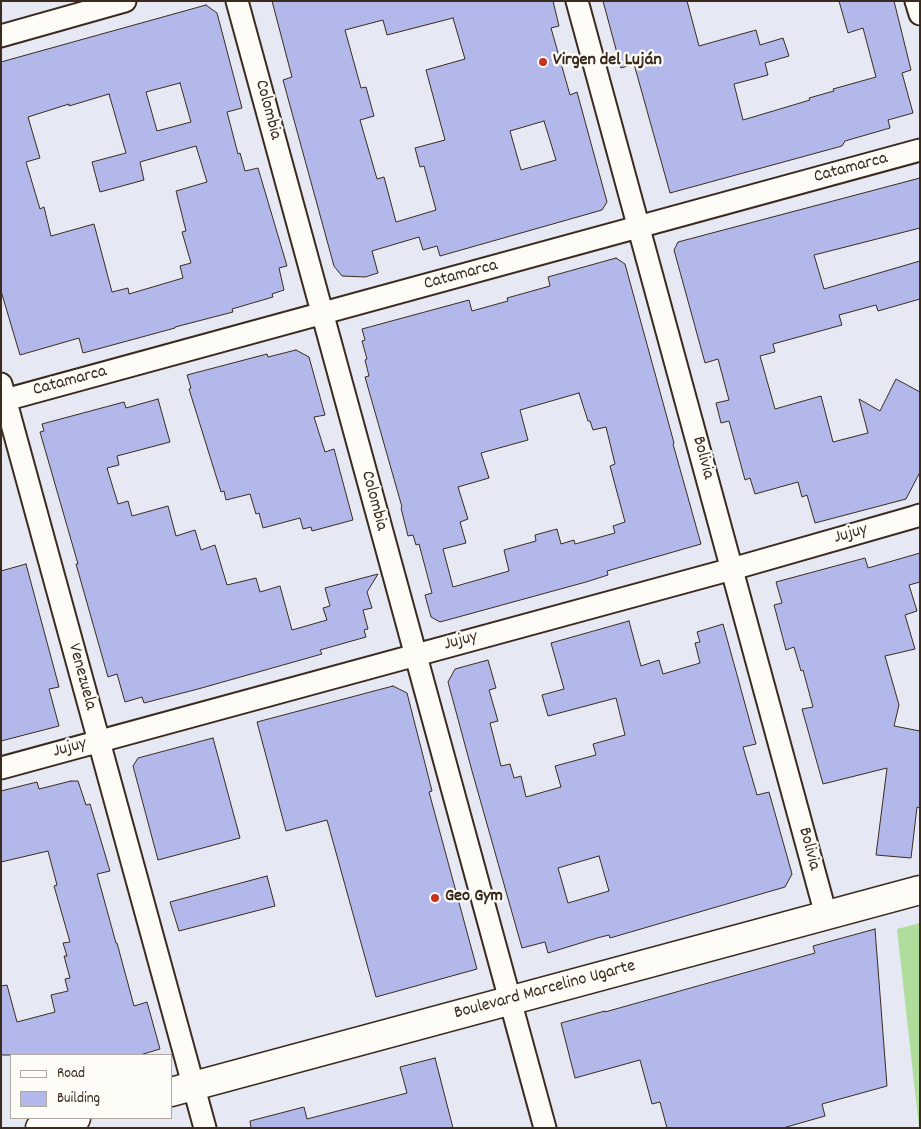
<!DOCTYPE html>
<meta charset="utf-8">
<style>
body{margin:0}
#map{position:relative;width:921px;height:1129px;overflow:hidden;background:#e6e8f3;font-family:Dekko,sans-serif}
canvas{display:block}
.frame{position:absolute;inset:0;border:2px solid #3b2a1e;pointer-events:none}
.legend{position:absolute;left:10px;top:1054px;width:162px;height:65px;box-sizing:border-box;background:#fdfcf7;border:1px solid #afa8a0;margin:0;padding:6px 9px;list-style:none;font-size:15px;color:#3b2a1e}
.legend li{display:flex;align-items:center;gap:10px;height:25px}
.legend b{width:25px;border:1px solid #afa8a0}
</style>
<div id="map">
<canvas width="921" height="1129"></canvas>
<div class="frame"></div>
<ul class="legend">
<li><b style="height:6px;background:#fdfcf7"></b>Road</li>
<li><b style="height:14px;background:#b2b8e9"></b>Building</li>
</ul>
</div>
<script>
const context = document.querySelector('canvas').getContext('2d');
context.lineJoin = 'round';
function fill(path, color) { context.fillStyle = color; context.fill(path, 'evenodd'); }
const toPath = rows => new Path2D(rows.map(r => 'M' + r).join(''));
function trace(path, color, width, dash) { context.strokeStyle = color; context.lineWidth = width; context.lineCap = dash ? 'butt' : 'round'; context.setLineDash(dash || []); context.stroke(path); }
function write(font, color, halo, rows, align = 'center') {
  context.font = font + ' Dekko,sans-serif'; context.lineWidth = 4.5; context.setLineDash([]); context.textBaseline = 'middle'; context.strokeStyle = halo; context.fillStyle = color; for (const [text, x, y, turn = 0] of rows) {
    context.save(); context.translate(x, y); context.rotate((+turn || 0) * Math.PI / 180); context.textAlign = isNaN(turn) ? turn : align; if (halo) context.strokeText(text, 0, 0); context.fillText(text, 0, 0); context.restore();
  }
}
const green = toPath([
 [920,923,920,1128,919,1128,897,929]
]);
const building = toPath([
 [272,1,553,1,559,26,551,28,570,95,577,92,607,202,602,210,440,256,437,246,423,250,419,237,372,251,378,273,365,277,342,276,334,266,283,80,292,77,272,1],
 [453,18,465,59,426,70,445,140,415,148,420,167,424,166,436,210,396,222,384,177,377,179,360,120,374,116,366,87,361,88,345,30,383,20,387,35,453,18],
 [544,121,556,160,521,170,510,131,544,121],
 [603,1,687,1,699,46,756,30,760,45,783,38,789,56,765,63,768,75,734,84,743,120,810,100,809,98,834,91,833,89,876,77,863,28,848,33,839,1,894,1,911,70,902,73,913,113,888,120,890,128,845,141,842,146,670,193,634,64,621,68,603,1],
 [206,5,217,13,242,108,227,112,238,154,240,153,245,171,258,168,287,266,279,268,284,290,272,294,273,297,232,309,233,312,175,327,175,328,83,353,79,338,20,355,1,291,1,62,206,5],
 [180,83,191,122,157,131,146,92,180,83],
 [109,94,126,153,92,162,100,192,144,180,140,162,196,146,207,182,176,191,186,231,182,232,191,263,180,266,183,278,129,294,128,288,112,292,94,224,51,236,44,207,40,209,26,162,40,158,28,117,69,104,69,106,109,94],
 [920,178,920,228,814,255,824,289,920,261,920,299,878,311,876,305,839,315,842,325,773,344,775,352,760,356,775,409,821,396,833,442,868,433,859,399,880,411,896,379,920,392,920,472,906,499,815,523,807,495,802,497,798,482,755,494,750,478,745,480,729,421,721,423,716,403,729,400,718,359,705,363,674,250,678,242,920,178],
 [616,258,625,264,674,443,673,444,701,544,607,571,608,575,586,582,440,622,431,617,425,595,432,593,419,544,416,545,413,535,408,536,401,508,402,507,365,377,369,376,365,360,367,359,362,341,365,340,362,329,469,300,472,311,508,301,507,298,550,286,548,277,616,258],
 [579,393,588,421,590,421,593,430,606,427,615,464,610,466,625,522,613,526,615,533,575,544,574,540,561,544,557,529,535,535,536,541,504,550,509,571,453,587,443,549,466,543,460,522,468,519,458,487,489,478,481,453,528,440,520,410,579,393],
 [296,350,309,357,325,415,314,417,325,452,334,449,353,520,312,531,311,527,303,529,300,518,263,528,259,513,256,514,250,494,226,500,224,491,221,492,189,389,191,388,187,375,267,354,268,357,296,350],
 [158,399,170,442,117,456,119,465,107,468,118,504,128,501,132,516,168,506,176,536,195,530,201,550,215,545,227,585,256,578,260,592,280,586,292,630,327,620,323,608,330,606,325,588,378,574,367,592,372,608,363,610,368,629,364,630,366,637,320,650,322,654,198,689,144,703,142,697,125,702,117,674,108,677,76,564,78,564,40,432,44,431,42,424,124,402,126,408,158,399],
 [920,553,920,582,909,585,917,611,905,615,915,649,885,656,899,705,894,726,920,731,920,808,917,807,911,858,876,855,887,768,823,784,802,709,813,707,803,670,801,671,794,647,786,650,774,605,782,603,776,582,865,558,868,568,920,553],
 [26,564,59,687,49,689,59,726,1,741,1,571,26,564],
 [629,621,641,666,659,660,663,674,700,663,695,643,700,642,697,632,723,624,756,744,743,747,757,795,769,792,792,874,785,887,610,938,609,935,597,938,548,953,545,942,522,948,472,771,448,682,455,669,488,660,496,688,489,690,498,721,490,723,501,766,510,764,514,778,521,776,526,797,561,787,555,766,596,755,593,744,625,735,616,698,548,716,542,695,564,689,551,643,629,621],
 [599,856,609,891,568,903,558,868,599,856],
 [393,686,407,693,432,791,429,792,477,969,376,997,327,820,286,831,257,722,393,686],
 [213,738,240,838,158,860,133,766,138,758,213,738],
 [71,781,78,781,86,805,90,804,110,871,97,874,116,943,117,943,134,1006,147,1002,160,1049,140,1055,1,1055,1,986,7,985,17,1022,55,1012,51,995,68,991,65,979,70,978,64,956,67,956,63,943,70,942,54,886,57,885,48,851,1,862,1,791,37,782,39,789,71,781],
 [267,876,275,906,179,931,170,902,267,876],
 [875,929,887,1086,822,1104,825,1116,783,1128,667,1128,660,1102,652,1104,640,1060,575,1078,561,1023,605,1011,605,1012,815,953,813,946,875,929],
 [435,1058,453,1128,251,1128,250,1121,304,1107,307,1119,407,1093,400,1067,435,1058]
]);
const minor = toPath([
 [237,1,545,1128],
 [577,1,826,915],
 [916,1,920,14],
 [1,36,125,1],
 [1,384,205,1128],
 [1,401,920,150],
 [1,768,732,569,914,517,920,515]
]);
const secondary = toPath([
 [171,1092,920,890],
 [40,1128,76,1118]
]);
const markers = [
 [543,62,5,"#c8321e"],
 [435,898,5,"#c8321e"]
];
const poiNames = [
 ["Virgen del Luján",553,62],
 ["Geo Gym",445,898]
];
const streetNames = [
 ["Colombia",267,110,75],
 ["Catamarca",851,169,-15],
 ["Catamarca",461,276,-15],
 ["Catamarca",70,382,-15],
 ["Bolivia",702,458,75],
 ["Colombia",373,501,75],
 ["Jujuy",851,535,-16],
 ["Jujuy",461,642,-15],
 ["Venezuela",81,677,75],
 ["Jujuy",70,749,-15],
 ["Bolivia",808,849,75],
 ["Boulevard Marcelino Ugarte",545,991,-15]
];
fill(green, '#b0dd9b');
fill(building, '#b2b8e9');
trace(building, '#3b2a1e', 1);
trace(minor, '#3b2a1e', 25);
trace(secondary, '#3b2a1e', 31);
trace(minor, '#fdfcf7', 21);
trace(secondary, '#fdfcf7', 28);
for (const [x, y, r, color] of markers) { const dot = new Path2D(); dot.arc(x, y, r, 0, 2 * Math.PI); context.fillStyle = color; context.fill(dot); trace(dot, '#fdfcf7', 2); }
write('bold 18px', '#3b2a1e', '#fdfcf7', poiNames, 'left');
write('18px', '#3b2a1e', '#fdfcf7', streetNames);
</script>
